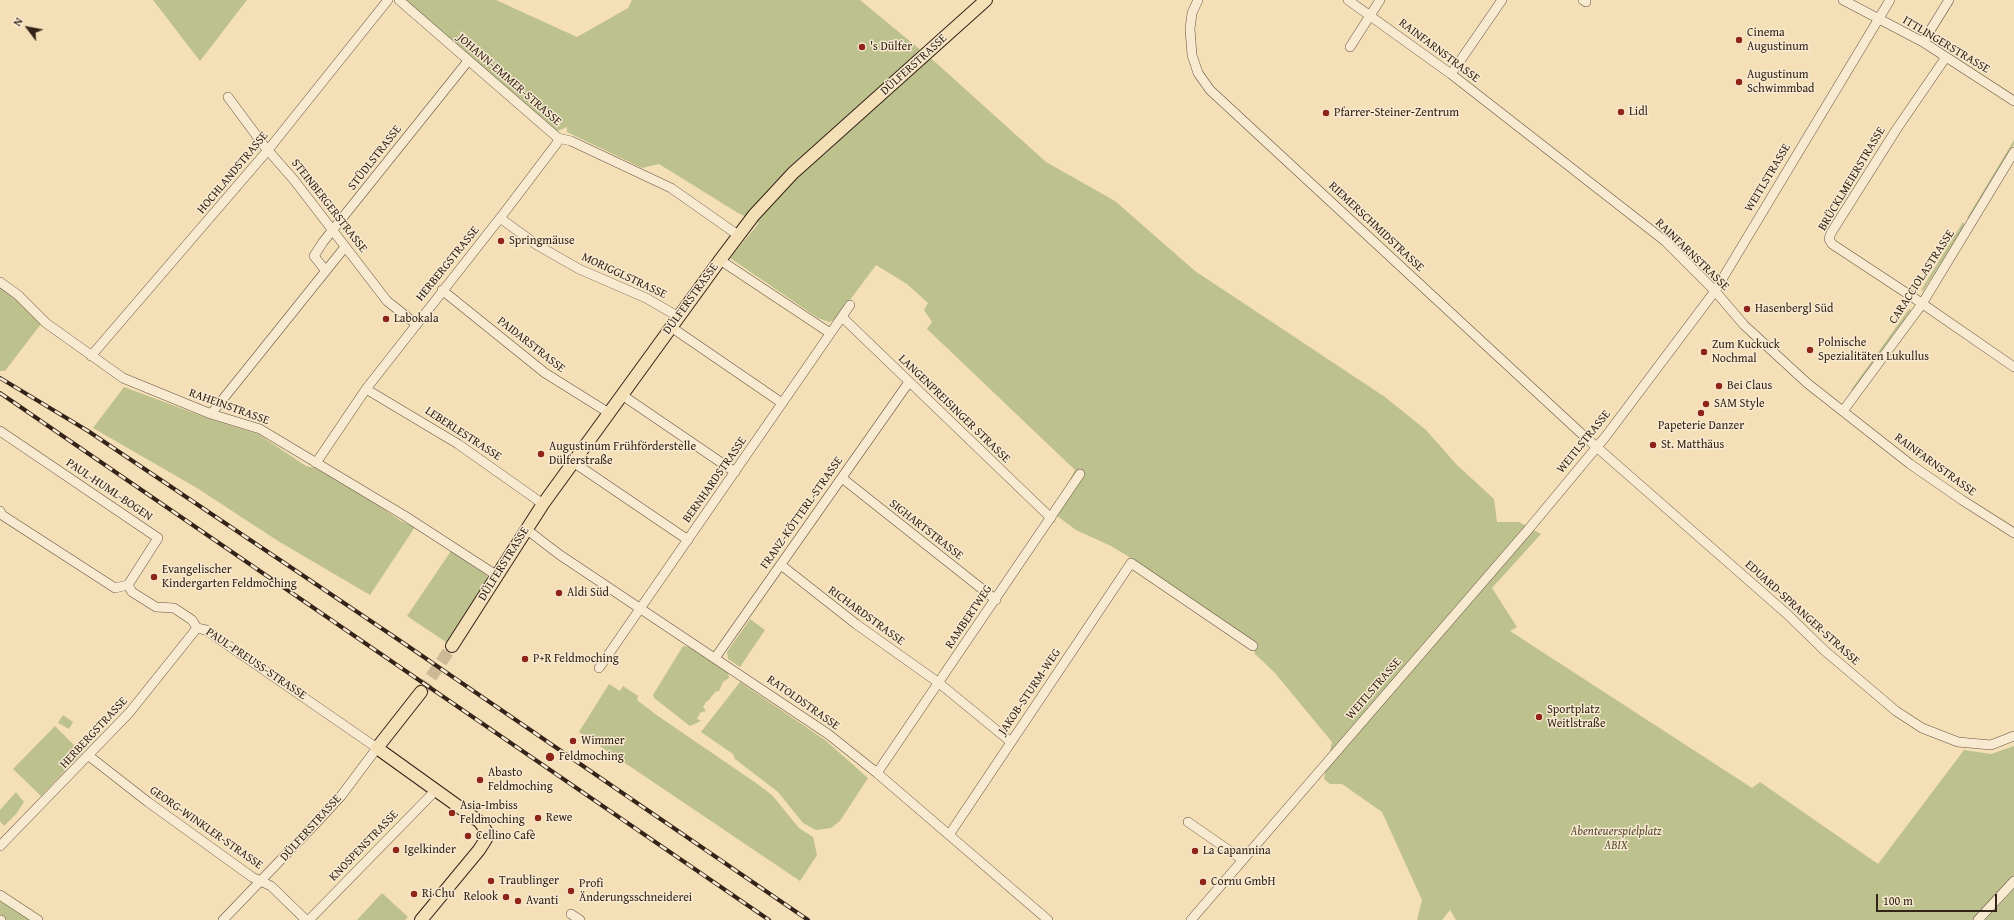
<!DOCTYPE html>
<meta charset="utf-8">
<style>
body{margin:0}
#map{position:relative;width:2014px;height:920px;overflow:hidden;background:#f5dfb7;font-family:"Gentium Book Plus",serif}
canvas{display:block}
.north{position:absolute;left:8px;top:8px;width:40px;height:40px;-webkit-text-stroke:3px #f8ead0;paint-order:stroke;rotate:302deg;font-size:11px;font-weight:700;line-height:16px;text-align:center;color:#342318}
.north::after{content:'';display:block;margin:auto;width:14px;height:18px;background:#342318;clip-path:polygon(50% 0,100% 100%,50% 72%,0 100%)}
.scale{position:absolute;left:1876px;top:894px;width:121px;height:18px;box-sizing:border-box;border:2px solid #342318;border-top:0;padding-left:5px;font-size:12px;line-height:14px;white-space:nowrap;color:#342318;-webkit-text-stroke:3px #f8ead0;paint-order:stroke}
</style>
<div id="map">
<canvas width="2014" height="920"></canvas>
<div class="north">N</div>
<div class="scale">100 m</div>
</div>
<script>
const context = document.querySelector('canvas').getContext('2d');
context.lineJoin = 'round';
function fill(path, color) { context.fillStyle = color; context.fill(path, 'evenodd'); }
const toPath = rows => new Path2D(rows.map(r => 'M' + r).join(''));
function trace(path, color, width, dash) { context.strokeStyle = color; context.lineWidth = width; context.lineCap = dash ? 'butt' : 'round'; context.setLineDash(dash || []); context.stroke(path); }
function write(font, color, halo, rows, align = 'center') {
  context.font = font + ' "Gentium Book Plus",serif'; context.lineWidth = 3; context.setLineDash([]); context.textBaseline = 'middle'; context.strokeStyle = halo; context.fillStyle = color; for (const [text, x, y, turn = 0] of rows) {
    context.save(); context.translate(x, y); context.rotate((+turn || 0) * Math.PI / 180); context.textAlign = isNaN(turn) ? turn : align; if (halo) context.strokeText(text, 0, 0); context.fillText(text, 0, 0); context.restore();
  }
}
const green = toPath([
 [153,0,247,0,200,61],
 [406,0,496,0,577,37,628,8,632,0,860,0,934,61,1046,162,1115,201,1195,271,1385,397,1426,430,1457,465,1494,499,1497,522,1519,522,1541,534,1492,588,1517,627,1510,631,1752,788,1760,782,1878,864,1964,750,1991,754,2014,746,2014,875,1974,920,1456,920,1450,910,1442,920,1417,920,1422,900,1382,812,1342,784,1330,784,1324,779,1332,742,1275,673,1255,654,1252,641,1144,566,1111,546,1076,530,1053,513,1075,470,927,329,932,322,924,310,928,303,907,284,876,265,835,320,829,322,818,318,730,258,759,223,738,213,659,164,642,168,567,132,567,127,555,132],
 [2014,140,2014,144,1969,218,1967,218],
 [1963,222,1965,225,1923,291,1921,290],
 [0,283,41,324,5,371,0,371],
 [1909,309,1911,310,1853,391,1851,390],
 [124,387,207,418,258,434,306,466,315,468,351,487,401,521,415,527,370,595,278,541,197,488,93,428],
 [451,551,484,571,489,579,449,644,407,616],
 [750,619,765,630,740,667,728,659,727,652],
 [683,646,690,647,728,673,729,678,723,682,719,691,715,692,709,700,706,702,703,707,706,711,700,713,697,719,701,721,690,726,654,698,653,695],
 [740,682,825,740,868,778,840,821,831,828,816,830,803,823,778,792,735,759,733,754,701,732],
 [609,684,620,691,623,686,638,696,637,700,658,716,756,783,772,795,799,828,813,837,817,855,800,881,579,732],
 [63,715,73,722,69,729,58,723],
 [55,726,82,753,41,796,13,769],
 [16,792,24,802,16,814,4,826,0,821,0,810],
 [2014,882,2014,920,1981,920],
 [382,893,408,917,405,920,357,920],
 [0,898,32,920,7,920,0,916]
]);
const majorTunnel = toPath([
 [421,692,452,646]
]);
const minor = toPath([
 [399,0,558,138,571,141,671,188,738,235],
 [1198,0,1192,13,1190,29,1192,55,1198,73,1210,90,1584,436,1787,614,1825,651,1896,711,1922,728,1958,742,1991,745,2014,736],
 [1348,0,1451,74,1665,241,1715,291,1744,325,1807,383,1910,464,1962,500,2014,533],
 [1583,0,1586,2],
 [1843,0,1923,42,2014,101],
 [1923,42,1949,0],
 [1350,47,1380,0],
 [1946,57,1896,130,1831,233,1829,239,1832,244,1914,298,2014,367],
 [1451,74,1502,0],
 [228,97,265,147,294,180,387,301,416,324],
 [500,218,537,245,579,269,646,298,679,317],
 [720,260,830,333],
 [325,270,314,256,323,242,468,61],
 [0,282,18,295,46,323,123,378,211,414,260,429,405,516,496,575],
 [442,290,545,373,609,413],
 [842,317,1051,518],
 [671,327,782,403],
 [91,356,268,150,388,0],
 [366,389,458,444,543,504],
 [622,395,735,472],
 [1843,411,1922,304,2014,152],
 [211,414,345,247],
 [0,431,158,538,128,585],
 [573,462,688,540],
 [316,463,366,389,504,213,557,143,558,138],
 [842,478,996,600],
 [0,511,2,515,115,588,128,585],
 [526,529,560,555,828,734,877,773,1048,920],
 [781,565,856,624,939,683,1011,742],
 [128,585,132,592,156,607,174,608,192,620,197,628],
 [197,628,206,630,377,748,341,796,318,821,223,920],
 [715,658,909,382],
 [599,668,850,305],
 [89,756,148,802,252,877,271,886,306,920],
 [877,773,1080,474],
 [1188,822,1243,860],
 [949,835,1131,563,1253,646],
 [0,846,129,713,197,628],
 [0,895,38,920],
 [571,914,580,920],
 [0,920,1,920],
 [309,920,436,790],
 [1191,920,1527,531,1606,436,1715,291,1890,0],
 [1978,920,2014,881]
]);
const major = toPath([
 [452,646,543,504,720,260,754,215,793,173,986,0],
 [421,692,377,748,480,822,486,831,486,839,479,850,421,920]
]);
const rail = toPath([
 [0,378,88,431,396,638,808,920],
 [0,393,769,920]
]);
const markers = [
 [1739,40,4,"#8f2418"],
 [862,47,4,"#8f2418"],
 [1739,82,4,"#8f2418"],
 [1621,112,4,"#8f2418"],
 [1326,113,4,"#8f2418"],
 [501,241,4,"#8f2418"],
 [1747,309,4,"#8f2418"],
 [386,319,4,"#8f2418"],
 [1810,350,4,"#8f2418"],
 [1704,352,4,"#8f2418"],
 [1719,386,4,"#8f2418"],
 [1706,404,4,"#8f2418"],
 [1701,413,4,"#8f2418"],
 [1653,445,4,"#8f2418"],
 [541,454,4,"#8f2418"],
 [154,577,4,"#8f2418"],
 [559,593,4,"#8f2418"],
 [525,659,4,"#8f2418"],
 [1539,717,4,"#8f2418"],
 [573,741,4,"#8f2418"],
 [550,757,5,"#8f2418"],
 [480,780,4,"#8f2418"],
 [452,813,4,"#8f2418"],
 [538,818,4,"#8f2418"],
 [468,836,4,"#8f2418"],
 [396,850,4,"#8f2418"],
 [1195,851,4,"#8f2418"],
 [491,881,4,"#8f2418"],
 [1203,882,4,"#8f2418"],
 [571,891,4,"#8f2418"],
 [414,894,4,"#8f2418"],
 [506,897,4,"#8f2418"],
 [518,901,4,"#8f2418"]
];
const poiNames = [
 ["Cinema",1747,33],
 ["Augustinum",1747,47],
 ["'s Dülfer",870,47],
 ["Augustinum",1747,75],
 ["Schwimmbad",1747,89],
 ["Lidl",1629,112],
 ["Pfarrer-Steiner-Zentrum",1334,113],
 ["Springmäuse",509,241],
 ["Hasenbergl Süd",1755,309],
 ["Labokala",394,319],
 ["Polnische",1818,343],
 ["Spezialitäten Lukullus",1818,357],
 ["Zum Kuckuck",1712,345],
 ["Nochmal",1712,359],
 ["Bei Claus",1727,386],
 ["SAM Style",1714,404],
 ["Papeterie Danzer",1701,426,"center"],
 ["St. Matthäus",1661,445],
 ["Augustinum Frühförderstelle",549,447],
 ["Dülferstraße",549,461],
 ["Evangelischer",162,570],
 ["Kindergarten Feldmoching",162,584],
 ["Aldi Süd",567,593],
 ["P+R Feldmoching",533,659],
 ["Sportplatz",1547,710],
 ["Weitlstraße",1547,724],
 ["Wimmer",581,741],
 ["Feldmoching",559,757],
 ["Abasto",488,773],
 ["Feldmoching",488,787],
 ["Asia-Imbiss",460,806],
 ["Feldmoching",460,820],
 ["Rewe",546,818],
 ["Cellino Cafè",476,836],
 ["Igelkinder",404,850],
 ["La Capannina",1203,851],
 ["Traublinger",499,881],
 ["Cornu GmbH",1211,882],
 ["Profi",579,884],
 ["Änderungsschneiderei",579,898],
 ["Ri Chu",422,894],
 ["Relook",498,897,"right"],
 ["Avanti",526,901]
];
const streetNames = [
 ["ITTLINGERSTRASSE",1946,45,31],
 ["RAINFARNSTRASSE",1439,51,37],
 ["DÜLFERSTRASSE",914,65,-42],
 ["JOHANN-EMMER-STRASSE",509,80,41],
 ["STÜDLSTRASSE",375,158,-52],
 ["HOCHLANDSTRASSE",233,173,-50],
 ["WEITLSTRASSE",1768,178,-59],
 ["BRÜCKLMEIERSTRASSE",1852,179,-59],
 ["STEINBERGERSTRASSE",329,206,52],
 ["RIEMERSCHMIDSTRASSE",1376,227,43],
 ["RAINFARNSTRASSE",1692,255,44],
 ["HERBERGSTRASSE",448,264,-51],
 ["MORIGGLSTRASSE",624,276,25],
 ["CARACCIOLASTRASSE",1922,277,-57],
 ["DÜLFERSTRASSE",691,299,-54],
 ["PAIDARSTRASSE",531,345,38],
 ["RAHEINSTRASSE",229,407,20],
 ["LANGENPREISINGER STRASSE",954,409,44],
 ["LEBERLESTRASSE",463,434,33],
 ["WEITLSTRASSE",1584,442,-51],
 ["RAINFARNSTRASSE",1935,465,36],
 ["BERNHARDSTRASSE",715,480,-55],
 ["PAUL-HUML-BOGEN",109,490,34],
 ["FRANZ-KÖTTERL-STRASSE",802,513,-55],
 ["SIGHARTSTRASSE",926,530,38],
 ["DÜLFERSTRASSE",504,564,-58],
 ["EDUARD-SPRANGER-STRASSE",1802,613,42],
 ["RICHARDSTRASSE",866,616,36],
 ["RAMBERTWEG",969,617,-56],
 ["PAUL-PREUSS-STRASSE",256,664,34],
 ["WEITLSTRASSE",1374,689,-49],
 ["JAKOB-STURM-WEG",1030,692,-56],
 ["RATOLDSTRASSE",803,703,35],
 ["HERBERGSTRASSE",94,733,-47],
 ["GEORG-WINKLER-STRASSE",206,828,35],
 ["DÜLFERSTRASSE",311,828,-48],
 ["KNOSPENSTRASSE",364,846,-46]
];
const parkNames = [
 ["Abenteuerspielplatz",1616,832],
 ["ABIX",1616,846]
];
fill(green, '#bcc18e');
trace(majorTunnel, '#ceb997', 12, [12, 6]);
trace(minor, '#645240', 10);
trace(major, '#342318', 14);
trace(minor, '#f8ead0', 9);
trace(major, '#f5dfb7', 12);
trace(rail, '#342318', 4);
trace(rail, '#f8ead0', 2.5, [8]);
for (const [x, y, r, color] of markers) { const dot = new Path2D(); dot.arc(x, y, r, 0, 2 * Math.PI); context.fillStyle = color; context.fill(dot); trace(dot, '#f8ead0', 1.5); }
write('12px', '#342318', '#f8ead0', poiNames, 'left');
write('12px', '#342318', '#f8ead0', streetNames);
write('italic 12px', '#564a36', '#f8ead0', parkNames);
</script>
